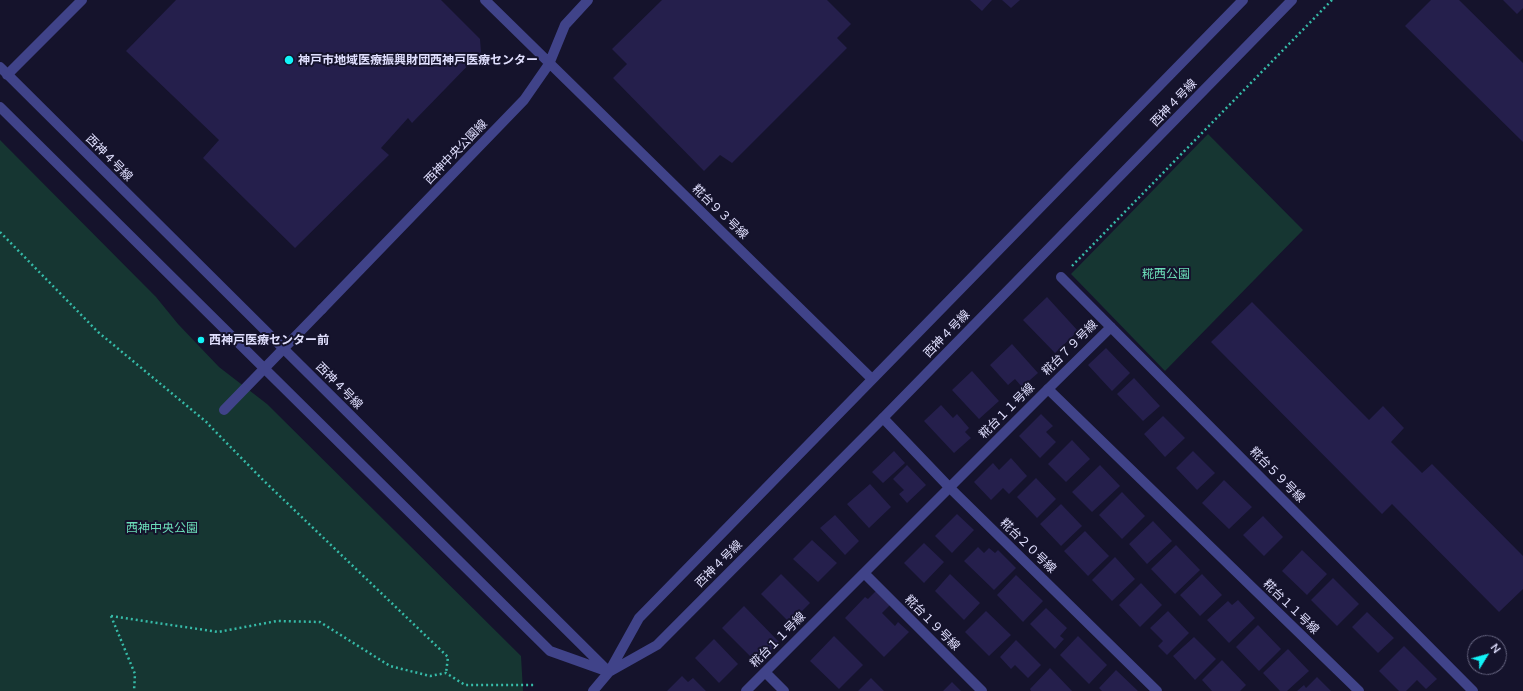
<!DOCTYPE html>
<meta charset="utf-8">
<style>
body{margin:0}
#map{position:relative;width:1523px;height:691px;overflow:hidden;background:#15132c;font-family:Mulish,sans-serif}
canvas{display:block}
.north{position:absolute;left:1467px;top:635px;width:40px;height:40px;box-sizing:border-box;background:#15132c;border:1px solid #666580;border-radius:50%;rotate:53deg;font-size:11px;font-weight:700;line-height:16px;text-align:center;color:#e0dffe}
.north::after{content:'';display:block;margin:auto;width:14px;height:18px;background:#12f3f7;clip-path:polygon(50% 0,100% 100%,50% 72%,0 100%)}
</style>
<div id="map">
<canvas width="1523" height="691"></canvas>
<div class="north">N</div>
</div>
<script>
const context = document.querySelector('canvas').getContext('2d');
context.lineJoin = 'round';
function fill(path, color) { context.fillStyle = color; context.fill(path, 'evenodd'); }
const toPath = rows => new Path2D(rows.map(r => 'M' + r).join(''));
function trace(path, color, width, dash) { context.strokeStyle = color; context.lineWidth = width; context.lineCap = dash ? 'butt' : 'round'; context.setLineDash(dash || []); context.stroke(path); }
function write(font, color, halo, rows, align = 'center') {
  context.font = font + ' Mulish,"Noto Sans JP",sans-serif'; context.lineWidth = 4; context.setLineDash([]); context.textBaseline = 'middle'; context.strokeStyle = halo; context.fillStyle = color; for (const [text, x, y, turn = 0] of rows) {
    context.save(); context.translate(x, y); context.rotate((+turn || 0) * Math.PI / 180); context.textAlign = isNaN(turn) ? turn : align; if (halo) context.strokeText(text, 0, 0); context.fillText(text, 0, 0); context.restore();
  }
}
const green = toPath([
 [1208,134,1303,230,1165,371,1071,274],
 [0,140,156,297,178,324,219,367,267,404,521,656,523,691,0,691]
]);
const building = toPath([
 [176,0,441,0,480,39,481,52,412,123,408,118,381,148,389,155,295,248,203,158,219,140,126,51],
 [662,0,827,0,851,24,837,38,847,48,732,163,720,155,704,171,613,78,627,64,612,49],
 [970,0,992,0,982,11],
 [1002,0,1020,0,1011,8],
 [1431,0,1459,0,1523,63,1523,142,1405,26],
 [1503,0,1523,0,1523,8,1517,14],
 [1047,297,1078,331,1055,353,1023,320],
 [1252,302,1369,420,1383,406,1404,428,1391,442,1422,473,1432,464,1523,556,1523,589,1499,612,1392,504,1382,514,1211,342],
 [1012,344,1038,373,1022,387,1015,379,1008,385,990,365],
 [1106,348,1130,373,1112,391,1088,365],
 [972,371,999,401,979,419,952,390],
 [1134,378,1160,406,1143,421,1117,394],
 [941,405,953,418,957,414,969,428,965,432,971,438,954,453,924,421],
 [1041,414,1053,426,1046,432,1056,442,1040,458,1019,436],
 [1163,416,1185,438,1165,457,1144,434],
 [1072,440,1090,459,1066,482,1048,464],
 [894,451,905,463,883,483,872,472],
 [1193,451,1215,473,1197,490,1176,468],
 [1011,458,1027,476,1009,494,1003,488,991,500,974,482,993,463,999,470],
 [907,465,926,485,907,503,899,494,904,490,893,479],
 [1100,465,1120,486,1092,512,1072,492],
 [1036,478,1056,499,1037,518,1017,497],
 [1224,480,1252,507,1229,529,1202,503],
 [870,484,891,507,869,528,847,504],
 [1122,492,1145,516,1122,539,1099,515],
 [1061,504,1082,526,1061,546,1040,524],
 [957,514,974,530,952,553,935,536],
 [835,515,859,541,845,555,820,528],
 [1263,516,1283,537,1264,556,1243,535],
 [1153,521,1172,541,1147,564,1129,544],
 [1085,531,1109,556,1088,576,1064,551],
 [812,540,837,563,818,582,793,559],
 [924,543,944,562,924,583,904,563],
 [1176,545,1200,570,1175,594,1151,569],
 [978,547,984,553,989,548,995,553,998,550,1016,568,994,590,964,561],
 [1302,550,1327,574,1307,595,1282,571],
 [1115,557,1135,579,1112,601,1092,580],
 [781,574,810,603,790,623,761,594],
 [950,574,980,603,964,620,935,591],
 [1202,574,1222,595,1200,616,1180,595],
 [1016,575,1043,601,1023,622,997,595],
 [1333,578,1359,604,1337,626,1311,600],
 [1141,583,1162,605,1140,627,1119,605],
 [876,591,890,605,882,613,895,626,898,622,909,632,884,657,845,618,865,597,868,599],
 [1238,600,1255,618,1229,643,1207,620,1228,601,1232,605],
 [744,606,779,642,758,664,722,628],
 [1046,608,1067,628,1060,636,1064,639,1055,649,1030,624],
 [986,611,1011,635,989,656,965,632],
 [1168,611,1189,633,1167,655,1158,646,1163,641,1150,628],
 [1367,612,1394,638,1378,653,1352,627],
 [1258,625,1281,649,1259,671,1236,647],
 [834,636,863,665,839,689,810,661],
 [1078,636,1107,665,1089,684,1060,655],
 [1194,637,1216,659,1195,680,1173,656],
 [714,639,738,664,719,683,695,658],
 [1016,640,1041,665,1028,678,1015,665,1011,669,1000,657],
 [1404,646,1437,679,1426,689,1417,680,1406,691,1399,691,1379,671],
 [1288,649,1309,671,1287,691,1280,691,1263,673],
 [1222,660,1246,685,1240,691,1212,691,1202,680],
 [1050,668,1072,691,1031,691,1030,689],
 [1116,670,1138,691,1102,691,1099,688],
 [682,676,688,682,693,678,706,691,667,691],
 [1317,677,1331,691,1297,691,1304,685,1306,688],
 [871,678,884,691,858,691],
 [952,682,961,691,943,691]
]);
const path = toPath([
 [0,232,98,332,210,425],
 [1072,266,1332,0],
 [209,425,263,480,448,657,446,673],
 [111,616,218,632,277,621,320,622,390,666,430,676,446,673,465,685,536,685],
 [111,616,135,674,134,691]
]);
const pedestrian = toPath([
 [485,0,872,379],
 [1061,277,1473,691],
 [322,309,524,100,549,64,565,25,588,0],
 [1048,389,1111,327]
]);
const minor = toPath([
 [883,418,949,487,1157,691],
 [864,573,982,691],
 [765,672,784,691],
 [746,691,1048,389,1359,691]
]);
const tertiary = toPath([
 [0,67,609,672,639,618,1243,0],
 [7,75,82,0],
 [0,107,550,651,609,672,657,645,883,418,1292,0],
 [593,691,609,672]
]);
const pedestrianBridge = toPath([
 [224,410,322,309]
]);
const markers = [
 [289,60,5,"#12f3f7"],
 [201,340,4,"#12f3f7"]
];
const poiNames = [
 ["神戸市地域医療振興財団西神戸医療センター",298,60],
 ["西神戸医療センター前",209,340]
];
const streetNames = [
 ["西神４号線",1174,103,-46],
 ["西神中央公園線",456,152,-46],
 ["西神４号線",109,158,45],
 ["糀台９３号線",720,212,44],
 ["西神４号線",947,334,-46],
 ["糀台７９号線",1070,348,-45],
 ["西神４号線",339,386,45],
 ["糀台１１号線",1007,411,-45],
 ["糀台５９号線",1277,475,45],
 ["糀台２０号線",1028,546,44],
 ["西神４号線",719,564,-45],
 ["糀台１１号線",1291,607,44],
 ["糀台１９号線",932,623,45],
 ["糀台１１号線",778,640,-45]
];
const parkNames = [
 ["糀西公園",1166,274],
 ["西神中央公園",162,528]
];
fill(green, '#163632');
fill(building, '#251f4c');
trace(path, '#36bba8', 2.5, [2, 3]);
trace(pedestrian, '#404389', 10);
trace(minor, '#404389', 10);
trace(tertiary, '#404389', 10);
trace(pedestrianBridge, '#404389', 10);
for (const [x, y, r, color] of markers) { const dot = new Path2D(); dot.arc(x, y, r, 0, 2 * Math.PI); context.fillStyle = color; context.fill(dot); trace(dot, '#15132c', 1.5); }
write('bold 12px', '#e0dffe', '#15132c', poiNames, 'left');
write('12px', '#e0dffe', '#15132c', streetNames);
write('12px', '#6bddb8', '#15132c', parkNames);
</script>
